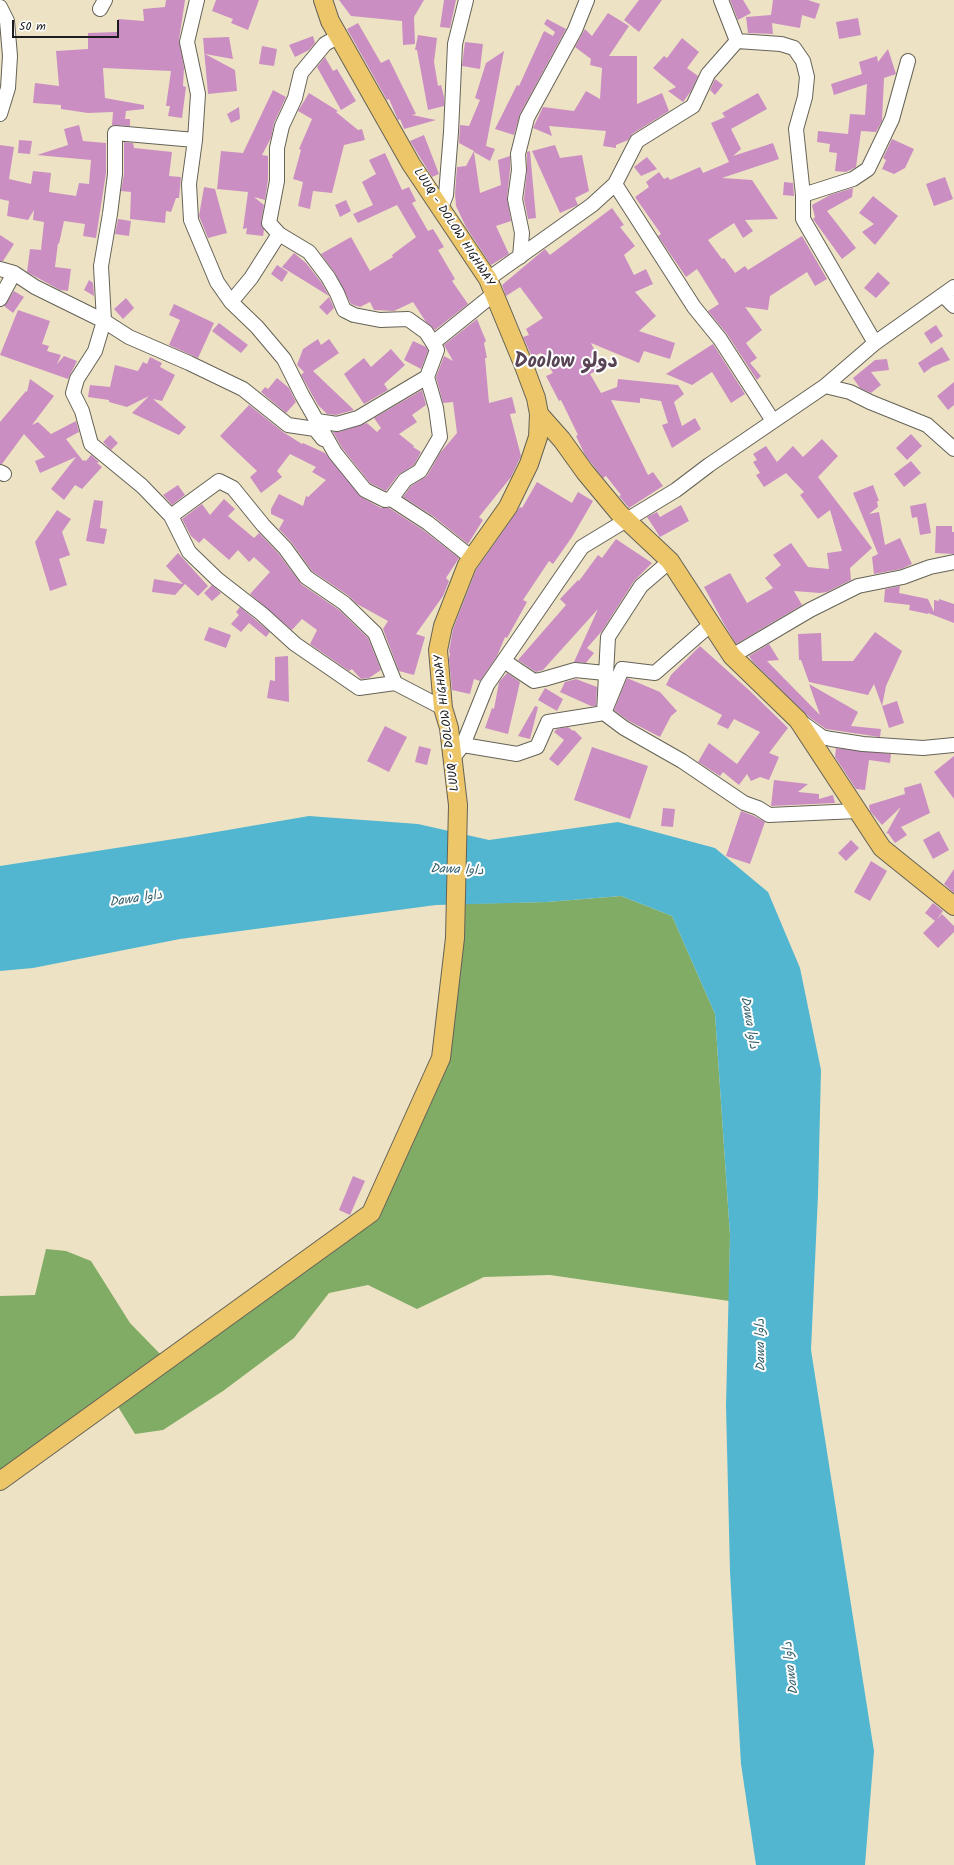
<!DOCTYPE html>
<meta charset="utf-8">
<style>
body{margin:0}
#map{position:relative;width:954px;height:1865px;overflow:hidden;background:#ede3c4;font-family:Kalam,sans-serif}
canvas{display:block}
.scale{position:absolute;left:12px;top:20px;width:107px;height:18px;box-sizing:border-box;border:2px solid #1c1c1c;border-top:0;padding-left:5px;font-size:12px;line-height:14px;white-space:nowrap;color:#1c1c1c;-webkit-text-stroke:3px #fff;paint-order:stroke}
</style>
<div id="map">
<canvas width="954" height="1865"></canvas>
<div class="scale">50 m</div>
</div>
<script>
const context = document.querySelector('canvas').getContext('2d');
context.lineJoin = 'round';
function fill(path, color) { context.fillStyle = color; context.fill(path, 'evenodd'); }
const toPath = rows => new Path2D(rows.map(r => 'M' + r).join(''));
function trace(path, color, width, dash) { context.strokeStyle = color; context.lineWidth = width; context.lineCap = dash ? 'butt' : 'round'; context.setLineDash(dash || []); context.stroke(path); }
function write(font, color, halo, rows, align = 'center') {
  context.font = font + ' Kalam,"Playpen Sans Arabic",sans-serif'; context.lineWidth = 4; context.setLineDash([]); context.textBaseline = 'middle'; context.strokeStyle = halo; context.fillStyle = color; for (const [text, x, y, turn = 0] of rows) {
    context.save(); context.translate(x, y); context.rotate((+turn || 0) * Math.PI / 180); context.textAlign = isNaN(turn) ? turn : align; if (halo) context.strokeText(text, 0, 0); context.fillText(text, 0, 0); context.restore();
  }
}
const forest = toPath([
 [621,896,672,916,715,1014,730,1235,729,1301,550,1275,484,1277,417,1309,368,1285,329,1293,294,1338,223,1391,163,1430,135,1434,112,1397,0,1478,0,1296,35,1295,46,1249,66,1251,91,1261,130,1323,164,1358,369,1210,438,1057,455,904,547,902]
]);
const water = toPath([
 [309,816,418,824,489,840,618,822,715,848,768,892,800,968,821,1070,818,1195,811,1350,874,1751,865,1865,756,1865,741,1764,730,1572,726,1406,730,1235,715,1014,672,916,621,896,547,902,436,905,180,939,33,968,0,971,0,866,187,837]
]);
const building = toPath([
 [166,0,185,0,179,40,184,68,183,86,186,87,182,118,168,116,170,106,166,106,171,71,103,68,105,98,144,105,144,109,126,111,125,119,130,119,130,126,112,125,113,112,88,113,61,109,61,105,33,103,35,83,59,86,56,51,88,49,88,33,117,32,118,19,144,21,143,9,165,7],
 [216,0,259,0,248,30,231,23,233,19,212,11],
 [339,0,424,0,414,17,415,44,403,45,402,21,351,16],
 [444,0,456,0,450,28,440,27],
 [639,0,662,0,639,32,624,20],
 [730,0,743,0,751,13,738,20],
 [773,0,808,0,820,4,815,19,802,15,800,28,772,23,773,34,748,33,746,17,771,15],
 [608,13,629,26,609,56,637,56,637,104,662,93,669,111,632,134,628,140,616,145,616,148,603,146,606,131,549,126,552,136,533,128,543,107,574,111,586,91,600,99,602,68,590,65,591,59,575,47,585,29,592,36],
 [858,18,861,35,839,39,836,22],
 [547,19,566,29,520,114,514,135,495,129,517,85,519,86,544,31,553,36,555,32,544,24],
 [358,23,381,63,389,59,416,114,412,115,436,120,404,129,400,119,398,120,389,99,387,100,347,29],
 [418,35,437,38,434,62,438,86,441,85,444,97,444,106,428,110,417,50,415,50],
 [313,36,315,43,309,50,295,57,289,45],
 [229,37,233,59,205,54,235,70,237,91,208,94,203,38],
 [682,38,699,52,687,68,698,76,691,91,683,102,668,91,676,87,653,68,664,56,667,58],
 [465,42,483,44,480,69,462,66],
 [262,46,277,49,274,66,259,64],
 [888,49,896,74,884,78,882,121,876,132,861,131,856,167,846,172,835,171,837,153,829,152,830,144,817,142,818,131,848,134,850,114,865,115,867,84,834,95,831,84,862,74,859,62,877,56,878,62],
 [504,51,486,146,495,149,490,161,474,152,480,193,501,185,498,160,510,156,510,170,507,198,511,221,496,226,509,254,491,265,466,227,456,206,455,194,457,167,466,166,474,151,459,143,460,125,469,126,480,100,475,98,486,63],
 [325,57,333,71,337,69,356,101,341,110,317,67],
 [715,79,723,85,715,95,710,90],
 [273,90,286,97,274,123,271,138,262,155,268,156,268,180,265,200,254,197,264,205,261,222,264,230,263,236,246,234,247,228,243,229,248,192,217,189,221,151,243,153],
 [309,93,338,111,336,112,358,130,362,129,365,140,344,145,332,193,313,191,310,209,298,206,303,182,293,179,301,150,299,149,312,119,298,111],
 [758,93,767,109,731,129,741,149,733,156,773,143,779,159,722,178,752,180,778,219,745,220,753,231,743,238,734,223,708,240,722,259,724,258,735,273,745,266,748,270,802,236,827,279,815,286,807,272,770,296,768,310,745,307,762,330,746,343,757,358,750,363,761,376,757,380,727,334,708,311,719,304,697,269,686,277,658,236,661,234,635,197,649,187,646,182,659,172,664,179,668,177,670,180,700,167,703,173,729,162,711,123,725,117,722,113],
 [239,107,240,119,231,123,227,114],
 [79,125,83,141,106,143,106,173,96,238,83,236,85,224,64,221,59,244,58,243,55,267,71,269,68,291,60,290,27,272,30,249,41,250,44,222,33,220,34,210,28,220,7,216,9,201,0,199,0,145,14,147,9,179,31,184,33,171,51,173,49,192,76,196,79,183,89,184,91,160,37,155,68,145,64,129],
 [424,135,439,174,432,177,410,141],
 [892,139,914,149,905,168,894,174,882,169,886,160,883,158],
 [19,140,32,141,30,154,18,153],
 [124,142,133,143,134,148,172,152,169,176,181,177,179,198,176,198,171,212,166,211,165,223,130,219,131,192,121,191,124,174],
 [555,145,560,158,582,155,589,191,575,198,578,205,560,213,532,151],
 [530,151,536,218,528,219,524,199,527,171,527,152],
 [385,153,402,190,409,187,416,201,412,203,428,231,433,229,444,247,438,250,455,279,452,281,468,304,435,330,426,322,413,302,394,311,374,310,370,302,360,307,351,304,335,273,321,254,351,237,370,271,393,257,392,255,416,237,397,205,358,223,353,214,373,205,362,182,376,174,369,160],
 [647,157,657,169,641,176,634,167],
 [945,177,953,199,934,206,926,184],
 [784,182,793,183,794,196,783,195],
 [204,187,215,189,227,233,208,238,199,216],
 [853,188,852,197,827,211,856,248,842,259,813,219,815,217,812,205,830,195],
 [873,196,898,216,875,245,862,232,874,224,859,213],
 [346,200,351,211,340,217,335,205],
 [612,208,624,225,620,227,635,246,624,255,634,275,646,269,653,284,635,292,656,316,639,331,675,343,670,359,644,351,639,363,591,343,603,367,590,374,601,393,617,387,618,379,678,385,684,394,674,402,682,426,695,418,701,429,672,448,662,425,668,423,661,401,640,398,640,403,611,400,648,475,653,472,663,486,629,508,619,496,621,495,606,476,603,478,585,455,576,436,578,435,561,400,559,401,546,376,553,373,541,353,532,357,523,337,529,335,526,329,543,318,520,287,506,296,502,285,545,249,550,255],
 [118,219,131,221,129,236,115,234],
 [0,235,14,244,3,261,0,261],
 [294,253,306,263,321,282,329,296,282,267],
 [277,265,288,272,282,282,271,274],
 [878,272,890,283,876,298,864,288],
 [89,280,93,283,94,296,84,290],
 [14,291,24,297,13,313,4,306],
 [329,297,334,308,327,315,319,307],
 [126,298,134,308,123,319,114,309],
 [174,304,214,323,198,358,169,345,180,320,169,315],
 [18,310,50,321,42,344,49,346,47,351,61,355,57,364,64,356,77,361,68,379,0,355],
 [477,319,486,341,484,343,487,358,485,358,489,403,512,397,516,413,510,414,521,456,511,477,479,517,483,520,468,544,433,516,403,497,411,486,427,476,440,453,457,433,453,402,443,403,436,377,444,356,453,361,444,345],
 [219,323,248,345,241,353,212,331],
 [936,325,943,336,931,344,924,333],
 [318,339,321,345,329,339,339,353,313,371,354,410,336,415,327,414,318,405,310,391,301,375,304,372,297,365,303,349],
 [413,341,426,347,428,351,421,369,404,360],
 [713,344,745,394,731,403,712,372,692,385,666,374],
 [942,347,950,360,932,367,924,373,918,363],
 [391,349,405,365,384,384,388,390,364,404,344,374,364,358,371,367],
 [150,357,162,363,160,367,175,375,162,401,153,399,186,427,179,435,132,413,149,396,127,407,109,402,109,400,88,397,90,385,110,387,115,365,138,371,143,362,147,364],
 [887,359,889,370,871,372,881,385,871,393,860,388,853,378,875,360],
 [277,378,289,388,296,402,286,413,261,392,265,387,268,389],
 [30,379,54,396,32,425,38,422,51,434,76,421,79,432,66,439,83,461,84,460,86,461,91,455,99,462,97,463,102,467,82,489,75,485,64,500,51,489,76,457,40,473,35,461,45,457,24,434,2,464,0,464,0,422,26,391,27,392],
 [954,382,954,405,948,410,937,396],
 [422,390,426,405,412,415,417,422,399,434,414,446,413,447,421,452,414,465,398,475,386,491,370,483,342,448,333,432,339,432,367,423,377,432,381,428,374,418],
 [249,405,283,432,302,444,303,443,325,453,361,497,381,508,389,508,423,530,459,558,446,578,449,581,443,596,416,634,425,637,414,675,399,671,383,629,388,621,357,604,349,596,312,571,292,543,279,529,284,520,271,514,271,509,279,494,303,506,306,496,308,497,326,480,312,472,316,467,290,454,277,471,282,477,261,493,250,477,257,471,220,436],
 [911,434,922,446,907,460,896,448],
 [110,435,118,443,111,450,103,442],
 [822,439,838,456,818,477,872,548,850,568,851,580,827,592,820,593,794,591,802,605,736,644,724,624,704,587,730,573,747,603,773,588,765,578,781,565,773,555,791,543,808,567,829,569,827,553,842,551,830,510,818,519,800,495,804,492,786,473,764,487,756,475,760,473,753,462,757,460,753,454,766,446,777,462,793,446,803,457],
 [911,461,921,473,904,487,894,474],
 [537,482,572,503,578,492,593,501,572,537,553,564,549,561,523,600,527,602,507,638,505,637,497,656,480,681,474,679,470,694,452,690,449,659,450,654,449,651,453,629,476,570,520,507,522,508],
 [178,485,185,495,172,505,163,495],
 [873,485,879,501,877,501,878,507,869,514,879,512,885,545,900,538,912,564,901,569,874,574,872,557,878,554,853,493],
 [224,499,235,509,228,516,254,538,259,533,278,553,301,584,339,610,368,638,381,670,369,678,361,679,352,669,349,671,310,644,317,630,302,619,292,630,250,594,270,572,254,557,249,562,238,550,229,560,204,538,199,543,191,536,182,519,202,504,210,515],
 [94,500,103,501,100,528,107,529,104,544,86,541],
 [926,503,931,533,920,535,917,517,912,518,910,506],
 [681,505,689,521,660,537,647,517,657,512,660,517],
 [57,510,71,519,62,532,70,555,59,559,67,585,50,591,35,542],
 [936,526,952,526,952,532,954,532,954,554,935,553],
 [616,539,652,563,634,581,602,631,587,648,594,653,586,663,574,662,598,609,543,670,536,672,518,660,566,605,560,599,578,580,579,581,598,555,602,558],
 [178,553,208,586,198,596,185,584,175,595,152,592,154,579,183,584,166,566],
 [212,585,221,593,212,601,204,593],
 [900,586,899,593,928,599,934,612,934,600,939,601,939,599,954,604,954,623,928,613,928,614,909,610,910,605,884,602,885,589],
 [240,607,270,632,266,637,249,623,241,632,231,624,239,615,236,612],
 [209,627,231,635,226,648,204,640],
 [875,632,902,651,886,686,882,706,874,684,868,695,809,682,801,660,799,660,798,634,821,633,822,661,853,661],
 [769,644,779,660,767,661,820,715,809,684,858,712,851,726,881,729,880,737,826,729,809,717,753,662,749,656],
 [700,646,750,691,788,728,769,753,779,757,769,780,760,777,751,781,747,774,739,785,723,772,720,776,698,762,709,743,737,764,760,732,734,719,728,729,717,724,722,715,666,685,671,675],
 [288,656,289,702,267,698,270,680,275,681,275,657],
 [507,673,520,682,508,734,485,728,492,708,494,709,499,682],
 [627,678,660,692,677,711,671,716,660,737,629,721,614,710],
 [576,679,597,687,596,706,591,706,560,692,565,682],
 [545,688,563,699,557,711,538,700],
 [897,701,904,723,889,728,882,706],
 [535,706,538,707,530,739,518,736],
 [385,726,407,737,389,772,367,761],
 [568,727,573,731,574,730,582,738,558,766,549,759,564,740,554,732,557,729],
 [419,746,431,749,427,765,415,762],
 [592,747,648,766,630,819,574,800],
 [836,748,891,754,890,763,869,760,865,790,856,789,835,757],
 [954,756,954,799,934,772],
 [774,780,808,784,798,792,819,794,819,799,833,795,835,803,771,806],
 [921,783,930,813,901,827,907,835,895,843,888,833,886,834,901,807,882,825,870,811,869,805,905,794,904,788],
 [663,808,675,809,673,827,661,826],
 [741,811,754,816,765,822,750,864,726,856],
 [939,831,949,850,933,859,923,840],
 [851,840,859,848,846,861,838,853],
 [871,861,887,871,870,901,854,892],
 [954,869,954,893,944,884],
 [933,903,943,911,937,919,942,914,954,926,954,932,938,948,923,933,935,921,925,913],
 [353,1176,365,1181,350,1215,339,1210]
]);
const minor = toPath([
 [197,0,187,42,198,94,195,140,189,184,191,220,217,282,231,302,257,327,284,359,302,395,335,453,365,490,385,500,391,499,428,523,472,558],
 [0,7,7,21,10,56,8,88,0,114],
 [100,9,105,0],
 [737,41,781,44,794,48,803,61,807,77,805,97,796,129,803,195,803,219,875,343],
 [195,140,115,133,115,174,110,214,101,266,104,321,95,351,77,379,73,393,82,411,91,444,142,486,171,516,189,552,217,579,262,614,295,644,359,688,395,683],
 [615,184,694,307,720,339,773,421],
 [803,195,853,179,868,169,892,119,908,61],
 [441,208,446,195,451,132,455,44,466,0],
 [279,234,269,223,277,181,277,148,282,126,295,98,301,73,325,44,339,36],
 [520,257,522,233,515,199,519,170,518,154,527,118,575,30,587,0],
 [0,269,14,273,35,287,104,321,129,337,189,363,243,389,288,425,315,429,323,439],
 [488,279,592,205,615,184,637,141,693,106,708,74,737,41,721,0],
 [943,295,954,306],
 [0,299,14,273],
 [231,302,251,278,279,234,309,252,328,277,337,293,344,310,354,315,380,320,408,319,426,332,433,343,495,293],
 [825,386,850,392,870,402,927,425,954,449],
 [317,421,337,424,358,418,427,377,437,350,433,343],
 [0,472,4,474],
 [391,499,405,480,420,471,440,437,436,408,427,377],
 [171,516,219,481,233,488,263,525,285,548,306,577,344,603,375,633,395,683,443,708],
 [670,561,641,586,608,637,604,713,624,728,682,761,744,803,758,808,769,815,857,811],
 [732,656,810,610,858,586,903,577,930,567,954,562],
 [504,661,534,681,544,679,575,670,605,673],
 [804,724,822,737,831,739,863,744,923,748,954,745],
 [463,745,517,754,537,747,548,722,604,713,622,669,655,673,710,625],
 [452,759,463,745,487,685,582,547,676,490,709,465,825,386,875,343,954,287]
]);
const major = toPath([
 [539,414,562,440,585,472,619,513,670,561,732,656,798,720,882,848,954,906],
 [0,1481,371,1213,441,1058,455,938,458,805,449,728,443,708,438,650,443,626,467,565,508,507,529,464,538,437,539,414,536,398,524,366,488,279,411,164,330,21,323,0]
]);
const streetNames = [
 ["LUUQ - DOLOW HIGHWAY",453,228,57],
 ["LUUQ - DOLOW HIGHWAY",448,723,-97]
];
const waterNames = [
 ["Dawa داوا",457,871,2],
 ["Dawa داوا",136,900,-9],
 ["Dawa داوا",748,1023,80],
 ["Dawa داوا",762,1345,-91],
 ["Dawa داوا",792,1668,-97]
];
const townNames = [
 ["Doolow دولو",566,364]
];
fill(forest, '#80ac65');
fill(water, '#52b6d1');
fill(building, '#ca8ec3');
trace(minor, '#656257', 16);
trace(major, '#656257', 20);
trace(minor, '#fff', 14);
trace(major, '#ecc669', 18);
write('12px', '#1c1c1c', '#fff', streetNames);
write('italic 13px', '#34616d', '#fff', waterNames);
write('bold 20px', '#594456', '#fff', townNames);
</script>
